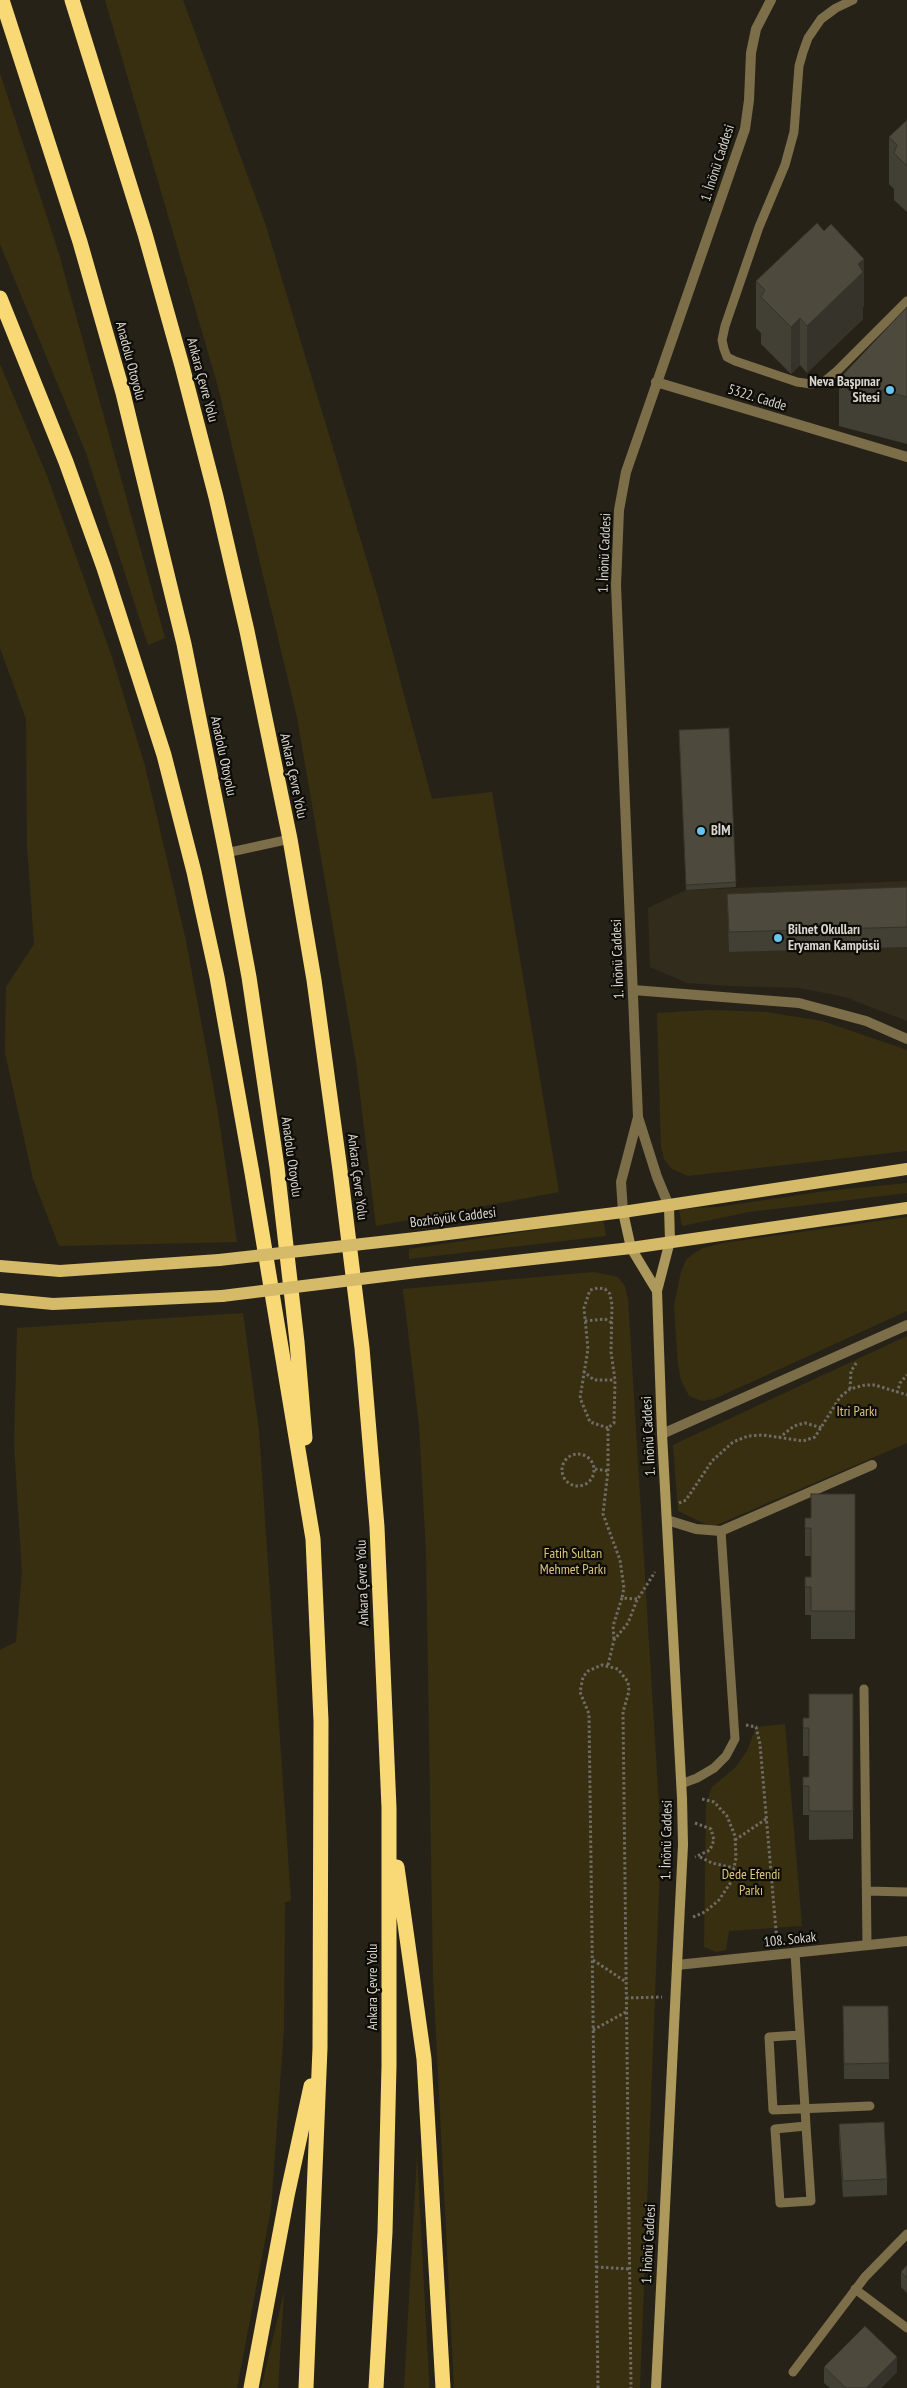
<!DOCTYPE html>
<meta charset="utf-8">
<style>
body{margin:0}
canvas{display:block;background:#262218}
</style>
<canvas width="907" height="2388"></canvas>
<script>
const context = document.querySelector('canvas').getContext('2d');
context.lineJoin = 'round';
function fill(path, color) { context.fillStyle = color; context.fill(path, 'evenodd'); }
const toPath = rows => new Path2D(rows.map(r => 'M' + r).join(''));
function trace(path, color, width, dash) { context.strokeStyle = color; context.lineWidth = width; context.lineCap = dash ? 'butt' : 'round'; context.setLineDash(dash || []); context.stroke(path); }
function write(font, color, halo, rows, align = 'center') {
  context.font = font + ' "PT Sans Narrow",sans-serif'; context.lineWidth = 4.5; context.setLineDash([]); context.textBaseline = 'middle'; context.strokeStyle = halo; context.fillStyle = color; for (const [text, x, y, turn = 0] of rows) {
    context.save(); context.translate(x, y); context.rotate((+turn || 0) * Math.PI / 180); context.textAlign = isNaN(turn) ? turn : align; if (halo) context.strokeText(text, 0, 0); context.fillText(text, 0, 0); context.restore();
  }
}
const built = toPath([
 [907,881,907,1021,845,997,800,988,731,986,687,983,650,967,648,908,686,890]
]);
const green = toPath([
 [105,0,183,0,265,223,377,594,432,799,492,792,559,1192,376,1226,356,1062,297,717,217,383],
 [0,73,59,254,165,638,148,645,86,453,0,244],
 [0,364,47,476,112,657,145,766,186,941,217,1107,237,1242,59,1246,33,1179,5,1053,6,987,34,944,27,845,26,719,0,648],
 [710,1010,766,1012,822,1021,907,1050,907,1151,688,1176,672,1169,664,1159,661,1146,657,1013],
 [907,1183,907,1193,749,1212,682,1226,679,1209,718,1207,826,1191],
 [907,1217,907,1311,714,1399,702,1401,689,1396,681,1380,678,1365,674,1305,681,1272,686,1260,693,1254,703,1248,723,1243],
 [603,1220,606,1236,409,1259,409,1249],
 [594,1272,618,1277,625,1286,628,1299,661,1839,640,2388,454,2388,433,1976,426,1552,419,1425,403,1289],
 [243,1313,259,1431,291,1901,285,1902,284,2029,271,2209,237,2388,0,2388,0,1650,16,1642,22,1572,14,1444,17,1328],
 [907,1336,907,1443,712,1527,678,1511,673,1445],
 [785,1724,802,1926,729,1931,726,1950,716,1952,704,1947,706,1804,712,1787,735,1768,747,1751,756,1727],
 [417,2156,429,2380,429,2388,404,2388],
 [284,2292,278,2388,261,2388]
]);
const path = toPath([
 [585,1321,605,1319,612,1323],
 [583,1371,594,1380,615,1380],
 [850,1389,851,1371,857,1362],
 [897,1393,900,1383,907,1375],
 [608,1428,590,1422,580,1398,588,1349,584,1308,590,1290,598,1288,605,1289,610,1294,612,1305,611,1352,615,1380,614,1423,608,1428,608,1471,603,1514,620,1560,624,1588,622,1598],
 [779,1438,794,1426,805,1423,822,1428],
 '562 1470a16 16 0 1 1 32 0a16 16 0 1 1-32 0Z',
 [595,1469,608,1471],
 [679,1503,686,1500,712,1461,733,1442,748,1436,763,1435,803,1441,815,1437,840,1397,850,1389,865,1385,875,1385,907,1395],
 [614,1639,613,1626,622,1598,637,1599],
 [608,1665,614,1640,628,1623,637,1600,655,1572],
 [746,1725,756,1727,760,1744,777,1942],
 [695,1823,711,1829,714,1840,710,1850,695,1857],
 [735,1840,766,1819],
 [700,1857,712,1863,734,1868],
 [693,1917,705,1912,719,1900,731,1882,736,1858,735,1836,727,1816,714,1802,702,1799],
 [593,1960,626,1982],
 [626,1998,662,1997],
 [593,2030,626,2012],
 [596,2267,630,2269],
 [598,2388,589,1714,580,1692,583,1677,588,1671,602,1665,618,1669,628,1682,629,1691,623,1712,631,2388]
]);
const lane = toPath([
 [853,0,836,8,821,19,808,38,803,52,799,66,794,132,785,165,759,227,725,326,722,340,724,349,727,357,735,361,797,382,811,384,825,381,837,371,907,301],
 [226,853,290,839],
 [864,1689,867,1945],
 [681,1784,697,1778,714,1768,726,1756,735,1739,721,1531],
 [867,1891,907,1892],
 [795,1953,798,2002,805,2108,806,2126,811,2201,780,2203,775,2129,806,2126],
 [800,2035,769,2037,773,2110,870,2106],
 [855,2289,907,2328],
 [793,2372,865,2277,907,2234]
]);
const street = toPath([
 [656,382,907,457],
 [633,990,799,1003,866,1021,907,1039],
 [638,1117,616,585,619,510,626,472,745,129,749,100,751,53,756,29,771,0],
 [623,1212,621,1182,638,1117,657,1177,669,1206],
 [662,1434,907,1325],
 [667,1520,696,1529,721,1531,872,1465],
 [677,1965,907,1941]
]);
const secondary = toPath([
 [623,1212,631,1248,657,1291],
 [656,2388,683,1845,682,1798,662,1434,657,1291,670,1241,669,1206]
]);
const primary = toPath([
 [416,1238,623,1212,907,1169],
 [0,1266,60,1271,219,1260],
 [417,1272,631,1248,907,1208],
 [0,1299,53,1304,222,1296]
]);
const highway = toPath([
 [2,0,80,242,123,393,184,644,226,853,249,977,277,1167,297,1342,305,1438],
 [72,0,145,234,182,366,216,497,247,631,290,839,314,980,340,1170,362,1348,377,1527,389,1808,389,2066,385,2232,376,2388],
 [0,298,66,462,104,568,164,755,194,872,217,977,252,1173,313,1539,321,1721,320,2048,306,2388],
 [397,1867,424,2059,443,2388],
 [251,2388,287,2196,311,2086]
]);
const primaryBridge = toPath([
 [219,1260,416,1238],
 [222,1296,417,1272]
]);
const wall = toPath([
 [907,120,907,212,894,200,894,189,889,184,889,137],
 [756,281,864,306,863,307,863,319,807,373,800,365,791,374,761,344,761,333,756,328],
 [907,307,907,444,839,426,839,379],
 [729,728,736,887,686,890,679,730],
 [907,887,907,947,729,952,727,894],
 [855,1494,855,1639,811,1639,811,1615,805,1615,805,1577,811,1577,811,1556,805,1556,805,1518,811,1518],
 [853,1694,853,1839,809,1840,809,1815,803,1815,803,1777,809,1777,809,1756,803,1756,803,1718,809,1718],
 [843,2006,888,2006,889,2079,844,2079],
 [839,2124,887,2179,887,2195,843,2197,839,2139],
 [907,2265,907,2293,901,2287,901,2272],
 [824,2367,897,2372,881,2388,830,2388,824,2383]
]);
const shadedWall = toPath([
 [864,259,864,306,863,307,863,319,807,373,807,326,858,264],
 [800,318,800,365,791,374,791,327],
 [897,2357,897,2372,881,2388,866,2388]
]);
const building = toPath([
 [907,120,907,166,894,153,897,145,889,137,907,120],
 [817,223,824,231,831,224,864,259,858,264,863,272,807,326,800,318,791,327,761,297,765,290,756,281,817,223],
 [907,307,907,397,839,379,907,307],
 [729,728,736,882,686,885,679,730,729,728],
 [907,887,907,927,729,932,727,894,907,887],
 [811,1494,855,1494,855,1611,811,1611,811,1587,805,1587,805,1577,811,1577,811,1528,805,1528,805,1518,811,1518,811,1494],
 [809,1694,853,1694,853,1811,809,1811,809,1786,803,1786,803,1777,809,1777,809,1728,803,1728,803,1718,809,1718,809,1694],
 [843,2006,888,2006,889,2063,844,2064,843,2006],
 [884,2122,887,2179,843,2181,839,2124,884,2122],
 [907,2265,907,2278,901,2272,907,2265],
 [865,2326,897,2357,866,2388,846,2388,824,2367,865,2326]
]);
const markers = [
 [890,390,5,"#66c4ef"],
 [701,831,5,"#66c4ef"],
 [778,938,5,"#66c4ef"]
];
const streetNames = [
 ["1. İnönü Caddesi",718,163,-72],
 ["Anadolu Otoyolu",130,361,75],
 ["Ankara Çevre Yolu",202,380,75],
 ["5322. Cadde",757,398,17],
 ["1. İnönü Caddesi",605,553,-88],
 ["Anadolu Otoyolu",223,756,78],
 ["Ankara Çevre Yolu",293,776,78],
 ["1. İnönü Caddesi",618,959,-92],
 ["Anadolu Otoyolu",291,1157,82],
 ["Ankara Çevre Yolu",357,1177,83],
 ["Bozhöyük Caddesi",453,1218,-7],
 ["1. İnönü Caddesi",649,1436,-93],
 ["Ankara Çevre Yolu",363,1583,-92],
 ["1. İnönü Caddesi",667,1840,-89],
 ["108. Sokak",790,1940,-6],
 ["Ankara Çevre Yolu",373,1987,-90],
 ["1. İnönü Caddesi",649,2244,-87]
];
const poiNames = [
 ["Neva Başpınar",880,382,"right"],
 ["Sitesi",880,398,"right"],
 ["BİM",711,831],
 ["Bilnet Okulları",788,930],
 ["Eryaman Kampüsü",788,946]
];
const parkNames = [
 ["Itri Parkı",857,1412],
 ["Fatih Sultan",573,1554],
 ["Mehmet Parkı",573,1570],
 ["Dede Efendi",751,1875],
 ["Parkı",751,1891]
];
fill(built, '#312c1b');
fill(green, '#382f11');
trace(path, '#6f6c63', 3, [2.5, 2.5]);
trace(lane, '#7b6e49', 9);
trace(street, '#7b6e49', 10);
trace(secondary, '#ad995b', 10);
trace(primary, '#d5ba69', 12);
trace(highway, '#f9d975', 15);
trace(primaryBridge, '#d5ba69', 12);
fill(wall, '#423f34');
fill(shadedWall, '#36332b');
fill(building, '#4d493d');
trace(building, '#36332b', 1);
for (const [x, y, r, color] of markers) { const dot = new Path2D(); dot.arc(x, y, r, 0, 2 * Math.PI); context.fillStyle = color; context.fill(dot); trace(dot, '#0d0c07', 2); }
write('14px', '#d8d6cf', '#0d0c07', streetNames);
write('bold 14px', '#d8d6cf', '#0d0c07', poiNames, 'left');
write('14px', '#dcc57d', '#0d0c07', parkNames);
</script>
